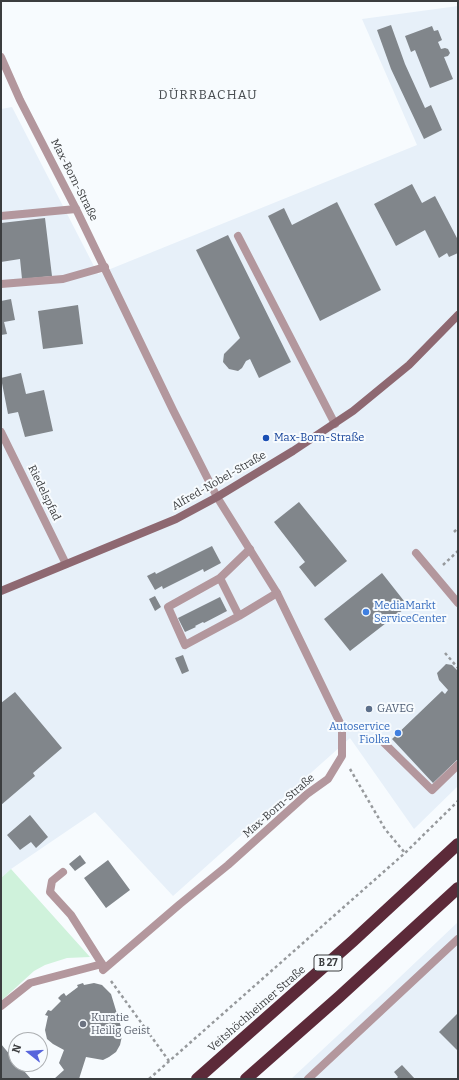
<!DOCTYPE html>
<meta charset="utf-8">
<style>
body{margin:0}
#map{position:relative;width:459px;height:1080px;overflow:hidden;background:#f7fbfe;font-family:Bitter,serif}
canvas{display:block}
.frame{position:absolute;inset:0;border:2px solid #3b3d3f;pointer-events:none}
.north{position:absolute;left:8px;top:1032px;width:40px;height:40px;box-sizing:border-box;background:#f7fbfe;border:1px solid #acafb2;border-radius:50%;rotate:287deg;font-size:11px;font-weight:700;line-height:16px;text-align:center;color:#3b3d3f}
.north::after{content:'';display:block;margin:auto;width:14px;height:18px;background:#5865dc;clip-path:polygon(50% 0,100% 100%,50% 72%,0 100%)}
</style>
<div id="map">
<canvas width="459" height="1080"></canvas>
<div class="frame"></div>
<div class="north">N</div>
</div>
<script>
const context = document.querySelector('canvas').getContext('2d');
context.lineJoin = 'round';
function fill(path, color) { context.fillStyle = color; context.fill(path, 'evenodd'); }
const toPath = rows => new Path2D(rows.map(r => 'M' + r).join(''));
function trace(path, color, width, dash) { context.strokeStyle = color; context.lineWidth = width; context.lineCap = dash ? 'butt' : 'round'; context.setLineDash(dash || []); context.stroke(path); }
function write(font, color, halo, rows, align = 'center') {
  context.font = font + ' Bitter,serif'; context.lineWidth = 4; context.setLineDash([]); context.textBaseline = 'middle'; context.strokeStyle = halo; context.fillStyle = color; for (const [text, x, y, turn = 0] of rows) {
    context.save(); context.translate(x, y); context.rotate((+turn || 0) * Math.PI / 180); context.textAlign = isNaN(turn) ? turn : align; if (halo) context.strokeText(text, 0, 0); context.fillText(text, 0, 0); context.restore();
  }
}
const built = toPath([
 [458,6,458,786,414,829,350,738,173,896,95,812,11,869,1,878,1,109,12,107,98,274,417,145,362,19],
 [458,922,458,1079,291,1079,380,996]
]);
const green = toPath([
 [11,869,90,957,67,958,45,965,34,971,1,1001,1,878]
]);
const building = toPath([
 [391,25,405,64,425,108,431,105,442,130,424,139,391,69,377,30],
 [432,26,434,31,438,30,442,40,438,42,441,49,445,48,448,49,450,53,448,56,444,57,453,79,430,88,415,50,411,52,405,36],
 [412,184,422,203,435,196,458,240,458,253,449,257,447,253,439,258,425,230,396,246,374,204],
 [337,202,381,290,320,321,268,216,284,208,292,225],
 [45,218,52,276,22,279,20,259,1,262,1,223],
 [228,235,291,362,259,378,250,359,246,361,242,368,238,371,229,369,223,362,224,354,240,338,196,250],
 [11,299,15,320,4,322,7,334,1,335,1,301],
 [78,305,83,344,43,349,38,311],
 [21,373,26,394,44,390,53,431,25,437,18,412,8,414,1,378],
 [299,502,347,561,315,587,299,567,305,562,274,522],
 [212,546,221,563,204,572,203,569,163,589,162,586,155,590,147,576,155,572,156,574],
 [382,573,408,606,350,651,324,619],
 [155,596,161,607,155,611,149,599],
 [220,597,227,611,204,623,203,622,195,626,196,627,185,632,178,618],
 [183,655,189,671,182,674,175,658],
 [446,664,452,665,458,671,458,759,433,783,392,739,442,691,445,694,448,690,439,680,437,673],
 [15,692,62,748,33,773,35,776,1,805,1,703],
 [30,815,48,837,36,848,31,842,20,850,7,835],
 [80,855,86,863,75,871,69,864],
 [108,860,130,890,106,908,84,878],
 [83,983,84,985,94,983,102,985,111,994,121,1027,122,1036,120,1045,116,1052,109,1057,103,1060,86,1057,79,1079,54,1079,64,1070,59,1063,64,1050,53,1044,47,1039,45,1030,48,1016,45,1015,48,1010,51,1011,61,1001,58,998,61,995,64,993,66,996,78,987,77,985],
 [458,1013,458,1051,439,1032],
 [1,1044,16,1062,16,1064,18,1064,31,1079,1,1079],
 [402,1065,415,1079,396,1079,398,1077,394,1072]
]);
const path = toPath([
 [454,532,458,528],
 [443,565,458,551],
 [445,653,458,668],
 [350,769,385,829,405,853],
 [111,981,169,1061],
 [149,1079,405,853,458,801]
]);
const lane = toPath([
 [1,216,76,209],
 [238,236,335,424],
 [1,284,63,279,105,267],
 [250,549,220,578,168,607,185,645,239,616,277,593],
 [416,553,458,603],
 [220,578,239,616],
 [380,739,432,790,458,765],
 [63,872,52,881,50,892,71,915,102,964],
 [308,1079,458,939]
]);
const street = toPath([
 [1,57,20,100,76,209,173,410,217,497,277,593,342,727,342,756,328,779,307,794,228,865,180,904,103,970,102,964,30,983,1,1006],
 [1,432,66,564]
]);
const secondary = toPath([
 [1,591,176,519,217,497,293,451,353,411,409,365,458,315]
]);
const highway = toPath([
 [197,1079,353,941,458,844],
 [246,1079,339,997,458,888]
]);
const markers = [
 [266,438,4,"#1a4fb4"],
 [366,612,4,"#3f7fe0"],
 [369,709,4,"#5c6f8a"],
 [398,733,4,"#3f7fe0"],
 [83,1024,4,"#6b7280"]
];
const shields = [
 [328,963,28]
];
const shieldNames = [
 ["B 27",328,963]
];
const streetNames = [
 ["Max-Born-Straße",74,180,63],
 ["Alfred-Nobel-Straße",219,481,-30],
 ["Riedelspfad",44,493,64],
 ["Max-Born-Straße",279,806,-41],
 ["Veitshöchheimer Straße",257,1009,-41]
];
const transitNames = [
 ["Max-Born-Straße",274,438]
];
const shopNames = [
 ["MediaMarkt",374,606],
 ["ServiceCenter",374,619],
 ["Autoservice",390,727,"right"],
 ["Fiolka",390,740,"right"]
];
const serviceNames = [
 ["GAVEG",377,709]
];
const worshipNames = [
 ["Kuratie",91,1018],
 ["Heilig Geist",91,1031]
];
const quarterNames = [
 ["DÜRRBACHAU",208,95]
];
fill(built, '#e7f0f9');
fill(green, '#cff2db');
fill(building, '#81868b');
trace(path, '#96999c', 2.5, [3, 3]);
trace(lane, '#b3979d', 8);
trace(street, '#b3979d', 8);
trace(secondary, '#8e6871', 8);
trace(highway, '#5c2a39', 12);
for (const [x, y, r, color] of markers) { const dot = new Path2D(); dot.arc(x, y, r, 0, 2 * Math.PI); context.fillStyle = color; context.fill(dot); trace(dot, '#f7fbfe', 1.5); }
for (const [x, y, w] of shields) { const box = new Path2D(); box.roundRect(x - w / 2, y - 8, w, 16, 3); context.fillStyle = '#f7fbfe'; context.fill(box); trace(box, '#3b3d3f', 1); }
write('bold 10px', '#3b3d3f', null, shieldNames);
write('11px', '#3b3d3f', '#f7fbfe', streetNames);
write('11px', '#164399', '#f7fbfe', transitNames, 'left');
write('11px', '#366cbe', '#f7fbfe', shopNames, 'left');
write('11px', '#4e5e75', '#f7fbfe', serviceNames, 'left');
write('11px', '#5b616d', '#f7fbfe', worshipNames, 'left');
context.letterSpacing = '1px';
write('13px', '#494e52', '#f7fbfe', quarterNames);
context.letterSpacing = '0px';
</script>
